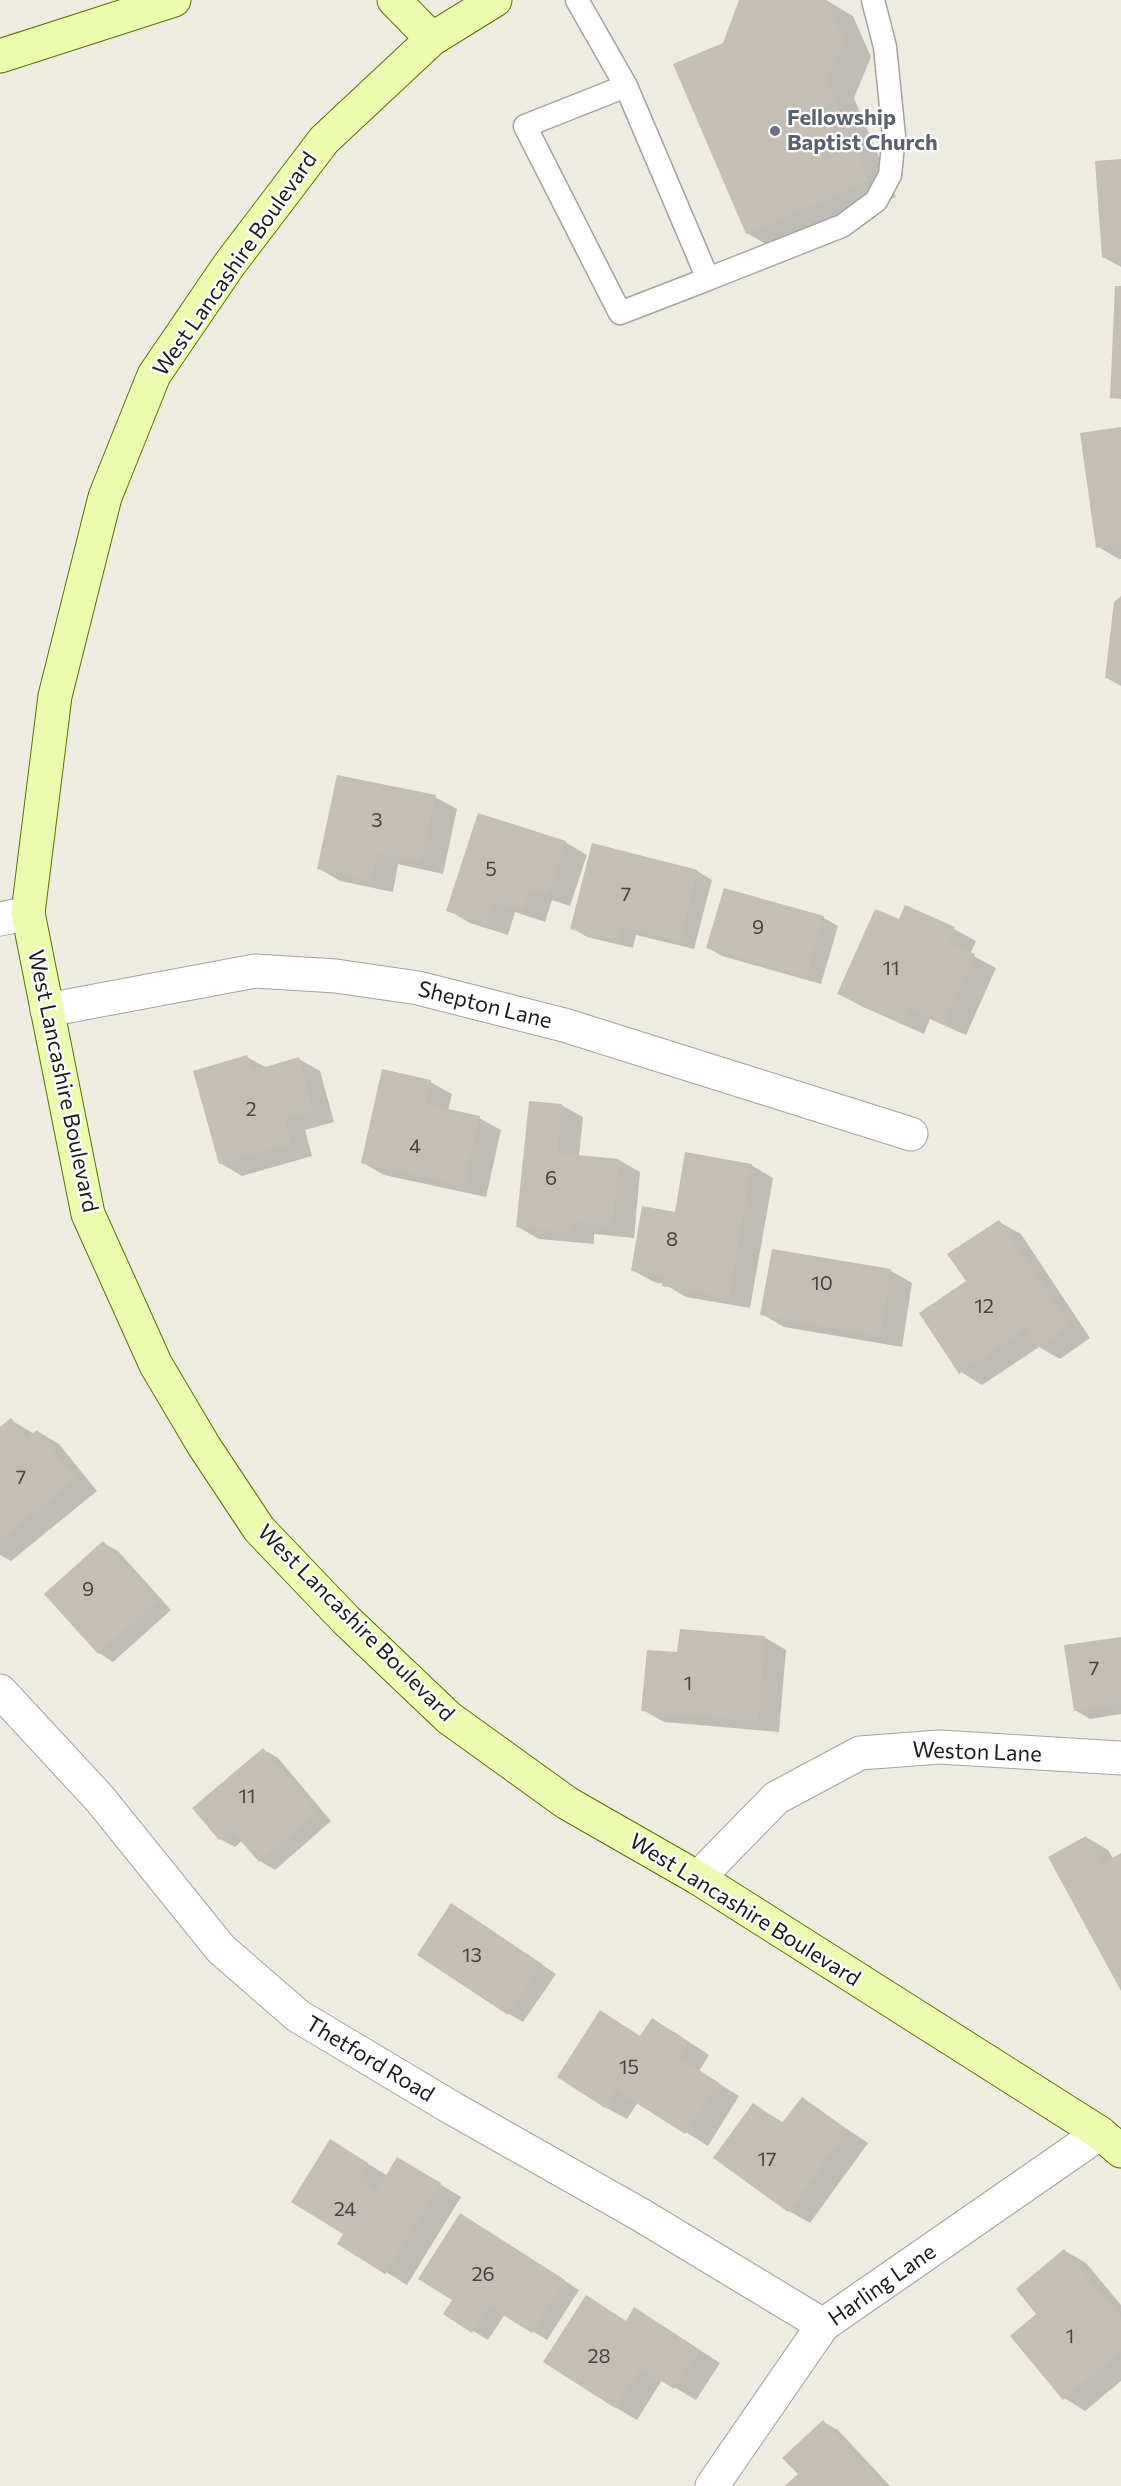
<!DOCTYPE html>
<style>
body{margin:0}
canvas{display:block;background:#eeebe1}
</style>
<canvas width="1121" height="2486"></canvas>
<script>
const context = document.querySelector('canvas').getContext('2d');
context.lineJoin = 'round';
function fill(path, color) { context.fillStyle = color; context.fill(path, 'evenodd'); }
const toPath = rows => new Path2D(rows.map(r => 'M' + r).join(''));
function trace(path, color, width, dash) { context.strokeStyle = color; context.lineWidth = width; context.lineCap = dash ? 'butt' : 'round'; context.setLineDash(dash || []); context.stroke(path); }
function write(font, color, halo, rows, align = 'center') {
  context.font = font + ' Commissioner,sans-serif'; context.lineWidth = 4.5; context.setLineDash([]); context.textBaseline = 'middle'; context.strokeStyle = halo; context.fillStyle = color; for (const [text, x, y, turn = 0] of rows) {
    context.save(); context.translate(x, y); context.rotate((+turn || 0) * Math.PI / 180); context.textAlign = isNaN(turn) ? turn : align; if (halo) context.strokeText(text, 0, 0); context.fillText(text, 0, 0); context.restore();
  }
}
const shadow = toPath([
 [741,0,826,0,853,16,871,57,854,98,896,197,774,249,747,233,724,44],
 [1121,161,1121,267,1103,257],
 [1121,429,1121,559,1119,559,1098,547],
 [1121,598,1121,686,1107,678],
 [435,797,457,809,443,874,398,864,393,892,340,881,318,868],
 [565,842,587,855,570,906,552,900,545,922,515,912,508,935,470,923,448,910],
 [697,871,712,880,694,949,636,935,633,948,587,937,572,928],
 [725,889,824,918,838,926,821,984,722,956,708,948],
 [906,907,954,929,976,941,970,954,996,968,966,1035,930,1019,924,1034,861,1006,839,994,900,921],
 [247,1057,267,1068,299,1059,320,1071,334,1122,305,1130,312,1156,242,1176,220,1163],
 [430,1082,452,1094,448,1111,479,1118,501,1130,486,1197,384,1175,363,1163],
 [561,1105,583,1117,579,1156,619,1160,640,1172,634,1238,594,1234,594,1244,539,1239,518,1227],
 [751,1165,773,1178,750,1308,686,1297,664,1284,654,1282,632,1270],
 [999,1222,1021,1234,1090,1338,1060,1359,1039,1347,982,1385,961,1372,968,1282],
 [773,1251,891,1271,912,1283,902,1347,784,1327,762,1314],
 [11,1420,34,1434,37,1431,59,1444,97,1491,11,1561,0,1555,0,1429],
 [103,1543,118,1551,171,1610,113,1662,99,1653],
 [764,1637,786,1650,779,1732,664,1722,643,1710,679,1654],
 [1121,1638,1121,1714,1090,1719,1075,1710],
 [264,1750,278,1758,331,1821,275,1870,260,1861,242,1841,235,1847,220,1839],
 [1086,1837,1108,1850,1113,1859,1121,1855,1121,1988],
 [466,1913,556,1974,523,2022,509,2014],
 [674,2032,709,2055,699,2071,739,2096,708,2146,638,2102,627,2119,605,2107,641,2037],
 [802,2099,868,2143,810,2223,789,2211,754,2105,784,2123],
 [352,2154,388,2176,419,2171,461,2197,407,2285,386,2272,345,2234],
 [475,2224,579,2290,547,2340,505,2314,488,2340,445,2314,454,2300],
 [1065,2251,1086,2263,1121,2305,1121,2381,1085,2411,1064,2398,1038,2314],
 [627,2322,656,2322,720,2363,696,2400,662,2380,637,2420,615,2407],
 [823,2422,838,2430,890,2486,788,2486,800,2475]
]);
const building = toPath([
 [739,0,826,0,844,41,827,82,869,181,746,234,673,64,723,43],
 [1121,159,1121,257,1102,258,1095,161],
 [1115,286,1121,286,1121,399,1110,398],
 [1121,427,1121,544,1096,548,1080,433],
 [1121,596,1121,680,1105,678,1114,602],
 [337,775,436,795,421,862,377,853,371,881,317,869],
 [478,813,566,841,548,895,530,889,523,910,494,901,486,924,446,911],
 [592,843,698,870,679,942,621,927,618,941,570,929],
 [724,888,824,916,806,977,706,948],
 [905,905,955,927,948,942,975,954,944,1024,909,1008,902,1023,837,994,875,909,899,919],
 [247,1055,252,1071,299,1057,313,1110,284,1118,291,1144,219,1164,193,1071],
 [382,1069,431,1080,425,1104,480,1116,464,1186,361,1163],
 [529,1101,562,1104,557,1153,619,1159,612,1226,573,1222,573,1233,516,1227],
 [685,1152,752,1164,729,1297,662,1286,664,1276,631,1271,642,1206,675,1212],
 [999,1220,1070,1326,1037,1348,1025,1329,959,1374,919,1313,966,1281,947,1254],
 [772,1249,891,1269,880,1336,760,1315],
 [11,1418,26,1438,37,1430,76,1479,0,1540,0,1427],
 [103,1541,157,1601,98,1654,44,1594],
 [680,1629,765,1636,758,1721,641,1711,647,1650,677,1652],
 [1121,1637,1121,1704,1074,1711,1064,1645],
 [263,1748,318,1812,259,1862,231,1830,219,1840,192,1808],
 [1086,1836,1102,1864,1121,1853,1121,1991,1048,1857],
 [451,1903,542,1964,508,2015,417,1955],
 [600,2010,640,2036,652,2018,689,2042,679,2057,719,2083,685,2134,616,2090,605,2108,557,2077],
 [802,2097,848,2130,788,2212,713,2158,753,2103,782,2123],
 [330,2139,368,2163,358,2180,376,2192,397,2157,441,2183,385,2274,337,2244,343,2234,291,2202],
 [460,2213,565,2280,532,2333,490,2307,472,2333,443,2314,452,2300,418,2279],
 [1064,2249,1121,2317,1121,2351,1063,2400,1010,2336,1036,2314,1016,2289],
 [586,2295,626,2321,634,2307,700,2350,674,2389,641,2368,615,2408,543,2362],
 [823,2420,883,2484,881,2486,785,2486,798,2474,782,2458]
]);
const lane = toPath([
 [577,0,626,86,708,279,842,226,876,201,890,175,894,136,885,47,873,0],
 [626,86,525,126,620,313,708,279]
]);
const street = toPath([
 [0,919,28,913],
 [47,1010,255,971,336,976,418,988,564,1025,911,1134],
 [0,1691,100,1799,221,1949,298,2016,452,2108,641,2215,823,2325],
 [698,1878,776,1798,860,1753,939,1747,1121,1758],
 [712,2486,823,2325,1100,2133]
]);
const secondary = toPath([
 [394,0,432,39],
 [495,0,432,39,324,140,229,265,154,375,105,497,55,696,28,913,88,1214,156,1365,204,1446,259,1529,346,1620,449,1718,567,1803,698,1878,1100,2133,1121,2151],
 [0,56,174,0]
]);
const markers = [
 [775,131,6,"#6b7280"]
];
const numberNames = [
 ["3",377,820],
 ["5",491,869],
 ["7",626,894],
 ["9",758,927],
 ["11",891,968],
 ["2",251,1109],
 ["4",415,1146],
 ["6",551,1178],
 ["8",672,1239],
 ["10",822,1283],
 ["12",984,1306],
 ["7",21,1477],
 ["9",88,1589],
 ["7",1094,1668],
 ["1",688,1683],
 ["11",247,1796],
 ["13",472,1955],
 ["15",629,2067],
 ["17",767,2159],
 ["24",345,2209],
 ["26",483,2274],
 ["1",1070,2336],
 ["28",599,2356]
];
const worshipNames = [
 ["Fellowship",787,118],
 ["Baptist Church",787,143]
];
const streetNames = [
 ["West Lancashire Boulevard",235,264,-55],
 ["Shepton Lane",485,1005,14],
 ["West Lancashire Boulevard",63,1081,78],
 ["West Lancashire Boulevard",356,1623,45],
 ["Weston Lane",977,1752,2],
 ["West Lancashire Boulevard",745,1910,32],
 ["Thetford Road",370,2059,31],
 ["Harling Lane",882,2285,-35]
];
fill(shadow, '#0003');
fill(building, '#c5beb4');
trace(lane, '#a3a3a3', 25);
trace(street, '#a3a3a3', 35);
trace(secondary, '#577401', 35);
trace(lane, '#fff', 22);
trace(street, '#fff', 33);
trace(secondary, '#edfbb1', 33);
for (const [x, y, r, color] of markers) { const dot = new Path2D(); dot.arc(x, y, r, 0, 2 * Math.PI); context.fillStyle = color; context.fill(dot); trace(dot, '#fff', 2); }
write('20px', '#464442', null, numberNames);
write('bold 22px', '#5b616d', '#fff', worshipNames, 'left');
write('22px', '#1c1c1c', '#fff', streetNames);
</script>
